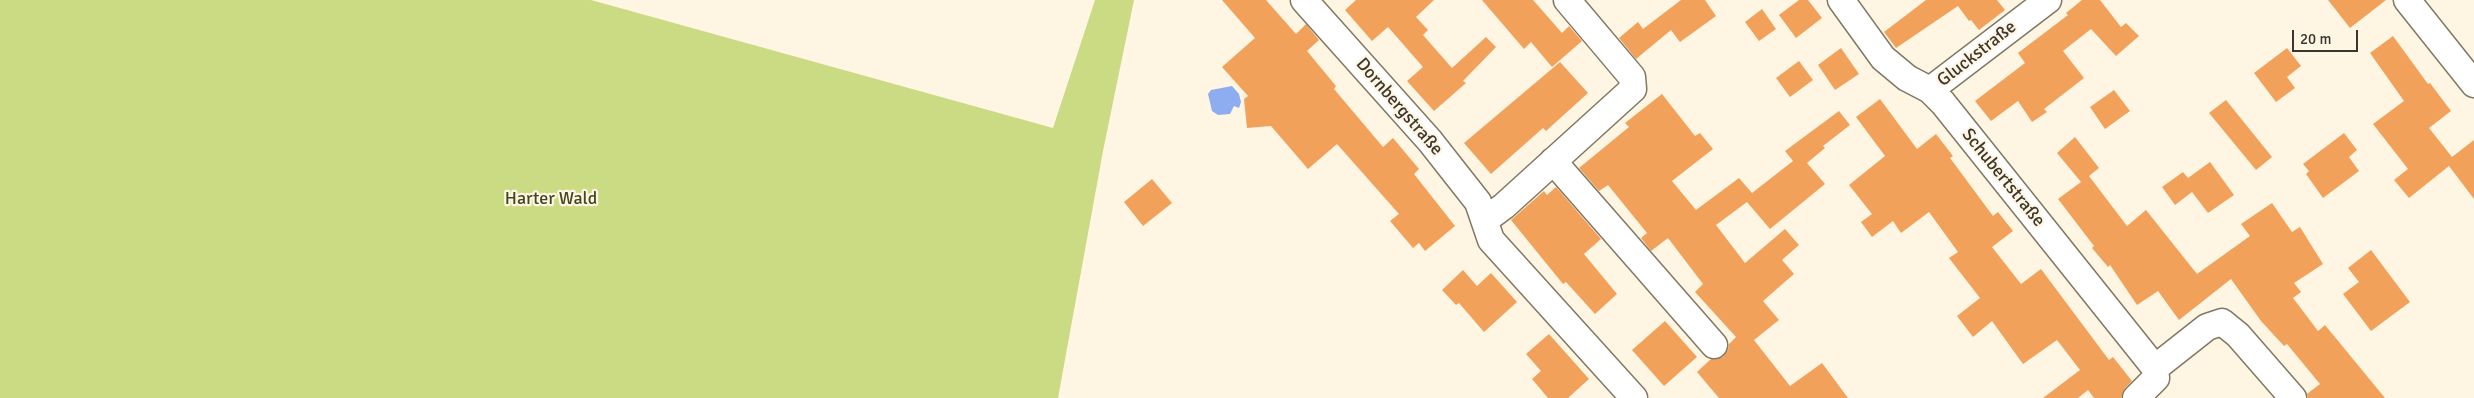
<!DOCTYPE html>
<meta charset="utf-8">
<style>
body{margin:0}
#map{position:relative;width:2474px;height:398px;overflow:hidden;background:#fef5e2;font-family:Signika,sans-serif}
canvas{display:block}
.scale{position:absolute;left:2292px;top:30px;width:66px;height:22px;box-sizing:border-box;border:2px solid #3c372e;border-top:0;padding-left:6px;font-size:15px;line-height:18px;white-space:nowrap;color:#3c372e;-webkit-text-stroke:4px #fef5e2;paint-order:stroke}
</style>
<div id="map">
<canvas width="2474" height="398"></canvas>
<div class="scale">20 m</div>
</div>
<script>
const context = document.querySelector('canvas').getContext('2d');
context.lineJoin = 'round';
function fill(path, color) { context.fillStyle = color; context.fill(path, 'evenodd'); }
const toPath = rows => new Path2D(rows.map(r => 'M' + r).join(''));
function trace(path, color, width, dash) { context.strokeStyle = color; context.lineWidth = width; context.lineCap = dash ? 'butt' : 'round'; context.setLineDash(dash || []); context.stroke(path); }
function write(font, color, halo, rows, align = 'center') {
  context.font = font + ' Signika,sans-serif'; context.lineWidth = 4.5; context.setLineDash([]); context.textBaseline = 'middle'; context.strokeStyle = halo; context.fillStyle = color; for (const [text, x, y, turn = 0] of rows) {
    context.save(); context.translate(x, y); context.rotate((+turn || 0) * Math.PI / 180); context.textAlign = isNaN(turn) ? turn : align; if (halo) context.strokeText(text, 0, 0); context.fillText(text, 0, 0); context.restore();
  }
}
const green = toPath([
 [0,0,591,0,1053,128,1095,0,1134,0,1103,151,1058,398,0,398]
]);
const water = toPath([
 [1232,86,1239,94,1241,102,1239,108,1234,106,1230,114,1218,115,1212,111,1208,94,1211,90]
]);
const building = toPath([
 [1222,0,1266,0,1296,34,1306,24,1319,40,1307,51,1336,86,1334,89,1383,147,1393,138,1419,169,1414,174,1455,226,1425,251,1419,243,1413,248,1390,221,1399,214,1337,144,1308,169,1271,126,1247,128,1244,99,1248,96,1222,67,1255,38],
 [1356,0,1434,0,1416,17,1428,30,1423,35,1452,68,1486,37,1496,47,1463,81,1466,83,1434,111,1407,81,1423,67,1388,27,1372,41,1345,10],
 [1482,0,1533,0,1562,33,1569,26,1582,41,1552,67,1531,42,1524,49],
 [1681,0,1705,0,1716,16,1680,42,1671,30,1636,59,1619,38,1638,22,1643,29],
 [1799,0,1808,0,1822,18,1796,38,1779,15],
 [1926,0,1997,0,2005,10,1979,30,1971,20,1969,21,1958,6,1896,48,1884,32],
 [2082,0,2100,0,2121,27,2126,23,2139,36,2116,56,2091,29,2063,51,2084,78,2044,109,2047,112,2032,122,2018,101,1991,121,1975,101,2025,63,2018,53,2068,15,2066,13],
 [2328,0,2386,0,2350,28],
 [1762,9,1776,29,1759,41,1745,22],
 [2393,36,2428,84,2430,83,2451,111,2429,128,2452,157,2474,140,2474,199,2449,166,2409,198,2394,180,2408,169,2373,124,2404,101,2370,53],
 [1841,48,1859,74,1835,90,1818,65],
 [2287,48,2301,66,2287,77,2295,88,2276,102,2254,73],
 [1799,61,1813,80,1790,97,1776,78],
 [1560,62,1588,93,1546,131,1543,128,1491,174,1464,143],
 [2114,90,2130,111,2105,129,2090,107],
 [1662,94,1695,136,1700,133,1713,149,1672,181,1696,210,1739,178,1752,193,1793,161,1785,151,1839,111,1850,125,1823,146,1825,148,1807,163,1825,184,1770,229,1747,202,1716,225,1745,263,1785,229,1799,245,1782,260,1794,274,1763,301,1779,320,1754,340,1790,386,1822,363,1848,398,1719,398,1697,372,1711,359,1723,357,1728,350,1729,344,1736,337,1695,292,1703,284,1668,238,1651,251,1641,238,1647,233,1608,185,1599,191,1579,168,1629,127,1625,123],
 [1880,99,1917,149,1936,134,1953,156,1950,158,1993,216,1998,212,2013,231,1992,247,2021,284,2041,269,2109,360,2113,357,2132,381,2125,388,2121,398,2094,398,2088,390,2078,398,2043,398,2080,370,2057,340,2023,364,1992,321,1973,337,1957,316,1980,298,1949,258,1958,252,1929,212,1901,233,1893,221,1872,237,1861,222,1872,214,1849,185,1885,156,1856,117],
 [2226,100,2272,157,2256,170,2209,113],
 [2344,133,2357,150,2349,157,2359,171,2323,198,2306,174,2309,171,2303,164],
 [2075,137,2099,168,2089,176,2127,226,2146,210,2197,274,2250,236,2241,224,2272,203,2292,232,2300,227,2323,264,2294,283,2301,292,2293,298,2318,331,2325,325,2385,398,2308,398,2307,394,2320,384,2287,344,2284,346,2261,321,2231,279,2179,320,2158,291,2137,305,2110,265,2108,267,2092,248,2094,246,2058,199,2081,182,2057,153],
 [2210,162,2234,195,2208,213,2192,192,2175,205,2162,187,2183,172,2188,178],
 [1152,179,1172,203,1143,226,1124,202],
 [1556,187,1601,239,1584,254,1617,294,1595,314,1566,282,1563,284,1511,220,1544,191,1547,195],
 [2371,250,2410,302,2371,331,2343,294,2359,282,2348,268],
 [1463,270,1477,286,1491,273,1517,302,1484,332,1459,303,1456,305,1442,290],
 [1665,321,1697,357,1664,386,1632,350],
 [1549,334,1589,379,1568,398,1548,398,1532,379,1541,371,1526,354]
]);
const minor = toPath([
 [1304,0,1430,141,1452,169,1478,202,1491,240,1634,398],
 [1841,0,1883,58,1907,78,1930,90,1943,103,2155,368],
 [2407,0,2474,84],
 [1930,90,2048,0],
 [1553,161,1714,345],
 [1485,220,1504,206,1633,89,1632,77,1567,0],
 [2155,368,2207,327,2222,322,2238,335,2293,398],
 [2136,398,2156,378,2155,368]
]);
const streetNames = [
 ["Gluckstraße",1977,54,-38],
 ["Dornbergstraße",1399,107,49],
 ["Schubertstraße",2003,178,51]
];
const parkNames = [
 ["Harter Wald",551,199]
];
fill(green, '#cbdb84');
fill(water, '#8eadf0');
fill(building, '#f2a15b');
trace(minor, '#827862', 29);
trace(minor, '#fff', 26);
write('18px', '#3c372e', '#fef5e2', streetNames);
write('18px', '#41481e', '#fef5e2', parkNames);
</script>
